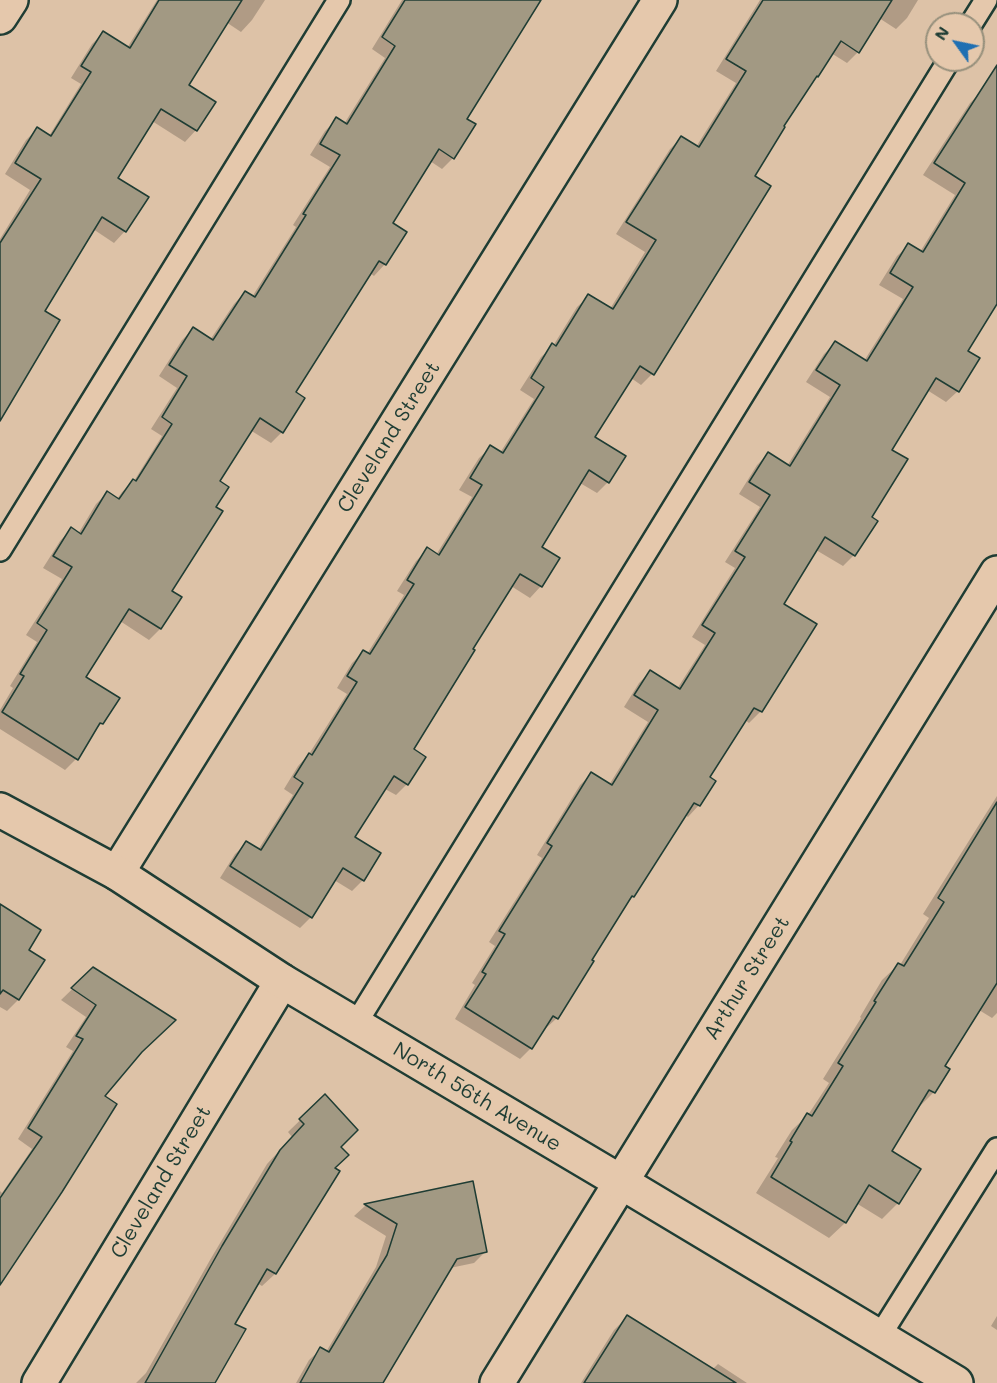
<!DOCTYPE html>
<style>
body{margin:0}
#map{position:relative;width:997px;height:1383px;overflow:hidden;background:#ddc2a7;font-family:Mali,sans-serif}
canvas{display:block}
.north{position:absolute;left:925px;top:12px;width:60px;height:60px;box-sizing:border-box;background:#e5c8ac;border:2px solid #96907c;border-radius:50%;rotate:303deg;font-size:16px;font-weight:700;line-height:24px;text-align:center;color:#1f3d34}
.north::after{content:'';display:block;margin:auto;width:21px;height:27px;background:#1f6fb2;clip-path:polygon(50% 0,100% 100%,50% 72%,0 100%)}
</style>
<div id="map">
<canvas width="997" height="1383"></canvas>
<div class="north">N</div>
</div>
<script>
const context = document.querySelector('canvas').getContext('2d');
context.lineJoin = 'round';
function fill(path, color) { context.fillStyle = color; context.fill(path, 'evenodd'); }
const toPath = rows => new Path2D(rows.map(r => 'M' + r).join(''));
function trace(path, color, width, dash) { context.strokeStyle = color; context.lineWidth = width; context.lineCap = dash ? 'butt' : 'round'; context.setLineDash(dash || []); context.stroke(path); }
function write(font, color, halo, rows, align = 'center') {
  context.font = font + ' Mali,sans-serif'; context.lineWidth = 5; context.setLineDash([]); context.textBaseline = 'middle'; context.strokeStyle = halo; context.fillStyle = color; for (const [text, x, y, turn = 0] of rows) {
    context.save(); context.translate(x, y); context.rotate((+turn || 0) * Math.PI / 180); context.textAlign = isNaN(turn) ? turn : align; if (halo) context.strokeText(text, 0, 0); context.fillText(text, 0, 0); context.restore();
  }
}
const shadow = toPath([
 [157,0,265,0,252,20,241,32,226,22,187,85,214,102,196,130,185,142,152,121,116,178,125,231,114,243,93,229,43,312,0,418,0,239,30,190,5,174,26,140,37,129,49,136,81,84,71,78,92,44,103,33,127,48],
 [402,0,540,0,465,119,453,158,442,169,430,161,391,224,405,232,385,264,374,276,370,273,294,393,282,432,271,443,250,430,218,482,214,507,170,591,160,629,149,640,120,621,84,677,102,723,93,732,76,759,65,770,0,729,0,710,13,688,10,686,37,642,26,635,62,579,43,568,60,541,71,529,78,534,96,504,107,493,117,499,122,492,134,481,162,436,151,429,177,388,159,376,182,340,193,329,210,340,234,304,245,292,252,297,296,227,293,225,330,167,310,155,325,131,337,119,344,124,385,58,372,49],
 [760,0,918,0,907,18,896,29,879,18,858,52,847,63,831,53,817,76,811,82,753,177,652,374,641,385,631,378,593,437,608,482,597,493,580,483,539,547,557,559,541,586,530,598,511,586,412,750,407,784,396,795,385,789,353,837,363,880,352,891,334,880,311,917,300,928,220,878,235,854,247,843,258,850,293,795,284,789,298,766,309,754,347,694,337,688,352,663,363,652,367,654,404,595,397,591,416,561,428,549,436,555,472,497,459,490,479,458,491,447,500,453,534,399,520,390,541,357,553,346,577,307,589,296,610,309,645,252,616,234,670,149,681,138,696,147,736,83,716,71],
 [981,92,997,102,997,301,966,351,958,391,946,402,927,390,890,450,869,517,854,555,843,566,816,550,782,604,761,711,749,723,745,720,708,778,699,805,688,817,685,815,633,896,624,906,557,1018,545,1029,544,1028,531,1048,520,1059,455,1019,475,985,472,983,495,946,489,942,542,858,537,855,580,785,591,774,609,785,648,722,624,707,639,683,650,672,677,689,705,645,692,637,735,568,725,562,760,507,739,494,757,465,768,454,787,466,830,397,806,382,824,354,835,343,864,361,903,299,879,285,897,256,909,245,920,252,955,195,923,175,970,103],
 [997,796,997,1013,992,1018,979,1010,943,1067,934,1092,918,1108,917,1108,890,1152,898,1203,882,1219,856,1203,845,1223,829,1238,756,1193,778,1158,775,1157,792,1130,808,1115,829,1083,823,1079,861,1018,860,1017,882,980,898,965,900,965,929,918,923,914],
 [0,905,27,950,43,961,18,1000,7,1011,0,1007],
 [93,969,138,1054,103,1097,0,1283,0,1191,2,1193,32,1149,18,1139,73,1051,66,1047,86,1017,61,1000],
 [325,1096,339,1147,333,1169,338,1171,275,1274,262,1286,257,1283,199,1383,136,1383,146,1373,210,1260,267,1164,292,1137,288,1132],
 [472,1183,486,1251,474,1263,450,1268,381,1383,296,1383,309,1360,321,1349,326,1352,376,1267,386,1236,354,1216,365,1206],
 [997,1316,997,1330,991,1326],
 [627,1317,712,1370,718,1364,747,1383,581,1383,614,1330]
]);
const building = toPath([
 [159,0,242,0,189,85,216,102,197,131,161,109,118,178,149,197,126,232,102,217,45,311,60,320,0,421,0,243,41,179,15,163,37,127,51,136,91,72,81,66,103,31,130,48,159,0],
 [405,0,541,0,467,119,476,124,454,159,439,149,393,223,407,232,386,265,379,261,296,392,305,398,283,433,260,418,220,481,229,487,216,507,223,511,172,591,182,597,161,629,129,609,86,677,120,698,103,724,100,723,78,760,2,712,24,676,20,674,47,630,37,623,72,567,53,556,71,527,81,534,107,491,119,499,133,479,136,481,172,424,162,417,187,376,169,365,193,327,213,340,245,291,255,297,306,215,303,214,340,155,320,144,336,117,347,124,395,46,382,37,405,0],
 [763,0,892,0,859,53,841,41,818,77,817,76,784,126,785,127,755,176,771,186,654,375,640,366,595,437,626,456,609,483,589,470,542,547,560,558,542,587,520,574,473,649,475,650,414,749,426,757,408,785,394,776,355,837,381,853,364,881,343,868,312,918,230,866,246,841,261,850,303,783,294,777,309,753,312,755,357,682,347,676,363,650,370,654,414,584,407,580,427,547,439,555,482,485,470,478,490,445,503,453,544,387,531,378,552,343,556,346,588,294,613,309,656,240,626,222,681,136,699,147,746,71,726,59,763,0],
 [997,65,997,304,968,351,980,358,959,392,936,378,892,450,908,459,872,517,878,521,855,556,825,537,784,604,817,624,762,712,754,708,710,777,716,781,700,806,694,803,634,897,632,896,592,960,594,961,558,1019,553,1016,532,1049,465,1007,486,974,482,972,505,934,499,931,552,846,547,843,591,772,612,785,658,710,634,695,650,670,680,689,715,633,702,625,745,557,735,551,770,495,749,482,768,452,790,466,840,385,816,370,835,341,867,361,913,287,890,273,908,243,923,252,965,183,934,163,997,65],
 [997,802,997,983,945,1066,950,1069,935,1093,929,1090,892,1151,921,1169,899,1204,869,1185,846,1223,771,1177,792,1142,790,1141,807,1113,812,1116,843,1066,838,1063,876,1002,874,1001,898,963,904,966,944,902,938,898,997,802],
 [0,904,41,930,29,950,45,960,19,1000,3,990,0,994,0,904],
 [93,967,176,1020,142,1052,105,1096,117,1104,62,1192,0,1285,0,1198,42,1137,28,1128,83,1039,76,1036,96,1005,71,988,93,967],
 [325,1094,358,1130,341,1147,349,1155,335,1168,340,1171,276,1274,267,1269,235,1324,246,1329,215,1383,145,1383,222,1246,280,1150,304,1124,299,1119,325,1094],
 [473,1181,487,1252,457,1259,383,1383,300,1383,320,1347,329,1352,387,1255,397,1224,364,1204,473,1181],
 [627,1315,736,1383,584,1383,627,1315]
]);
const lane = toPath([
 [971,24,986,0],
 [0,550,339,0],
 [355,1025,949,60],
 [879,1337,997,1149]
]);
const street = toPath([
 [0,17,11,0],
 [117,873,660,0],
 [39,1383,282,981],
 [497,1383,997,573]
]);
const secondary = toPath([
 [0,810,117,873,282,981,621,1182,956,1383]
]);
const streetNames = [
 ["Cleveland Street",389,437,-58],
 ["Arthur Street",747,978,-58],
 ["North 56th Avenue",477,1097,31],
 ["Cleveland Street",161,1182,-59]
];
fill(shadow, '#0003');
fill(building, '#a29983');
trace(building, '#1f3d34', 1.5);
trace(lane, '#1f3d34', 26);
trace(street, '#1f3d34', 38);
trace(secondary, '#1f3d34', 38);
trace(lane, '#e5c8ac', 21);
trace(street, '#e5c8ac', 33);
trace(secondary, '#e5c8ac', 33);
write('21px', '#1f3d34', '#e5c8ac', streetNames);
</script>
